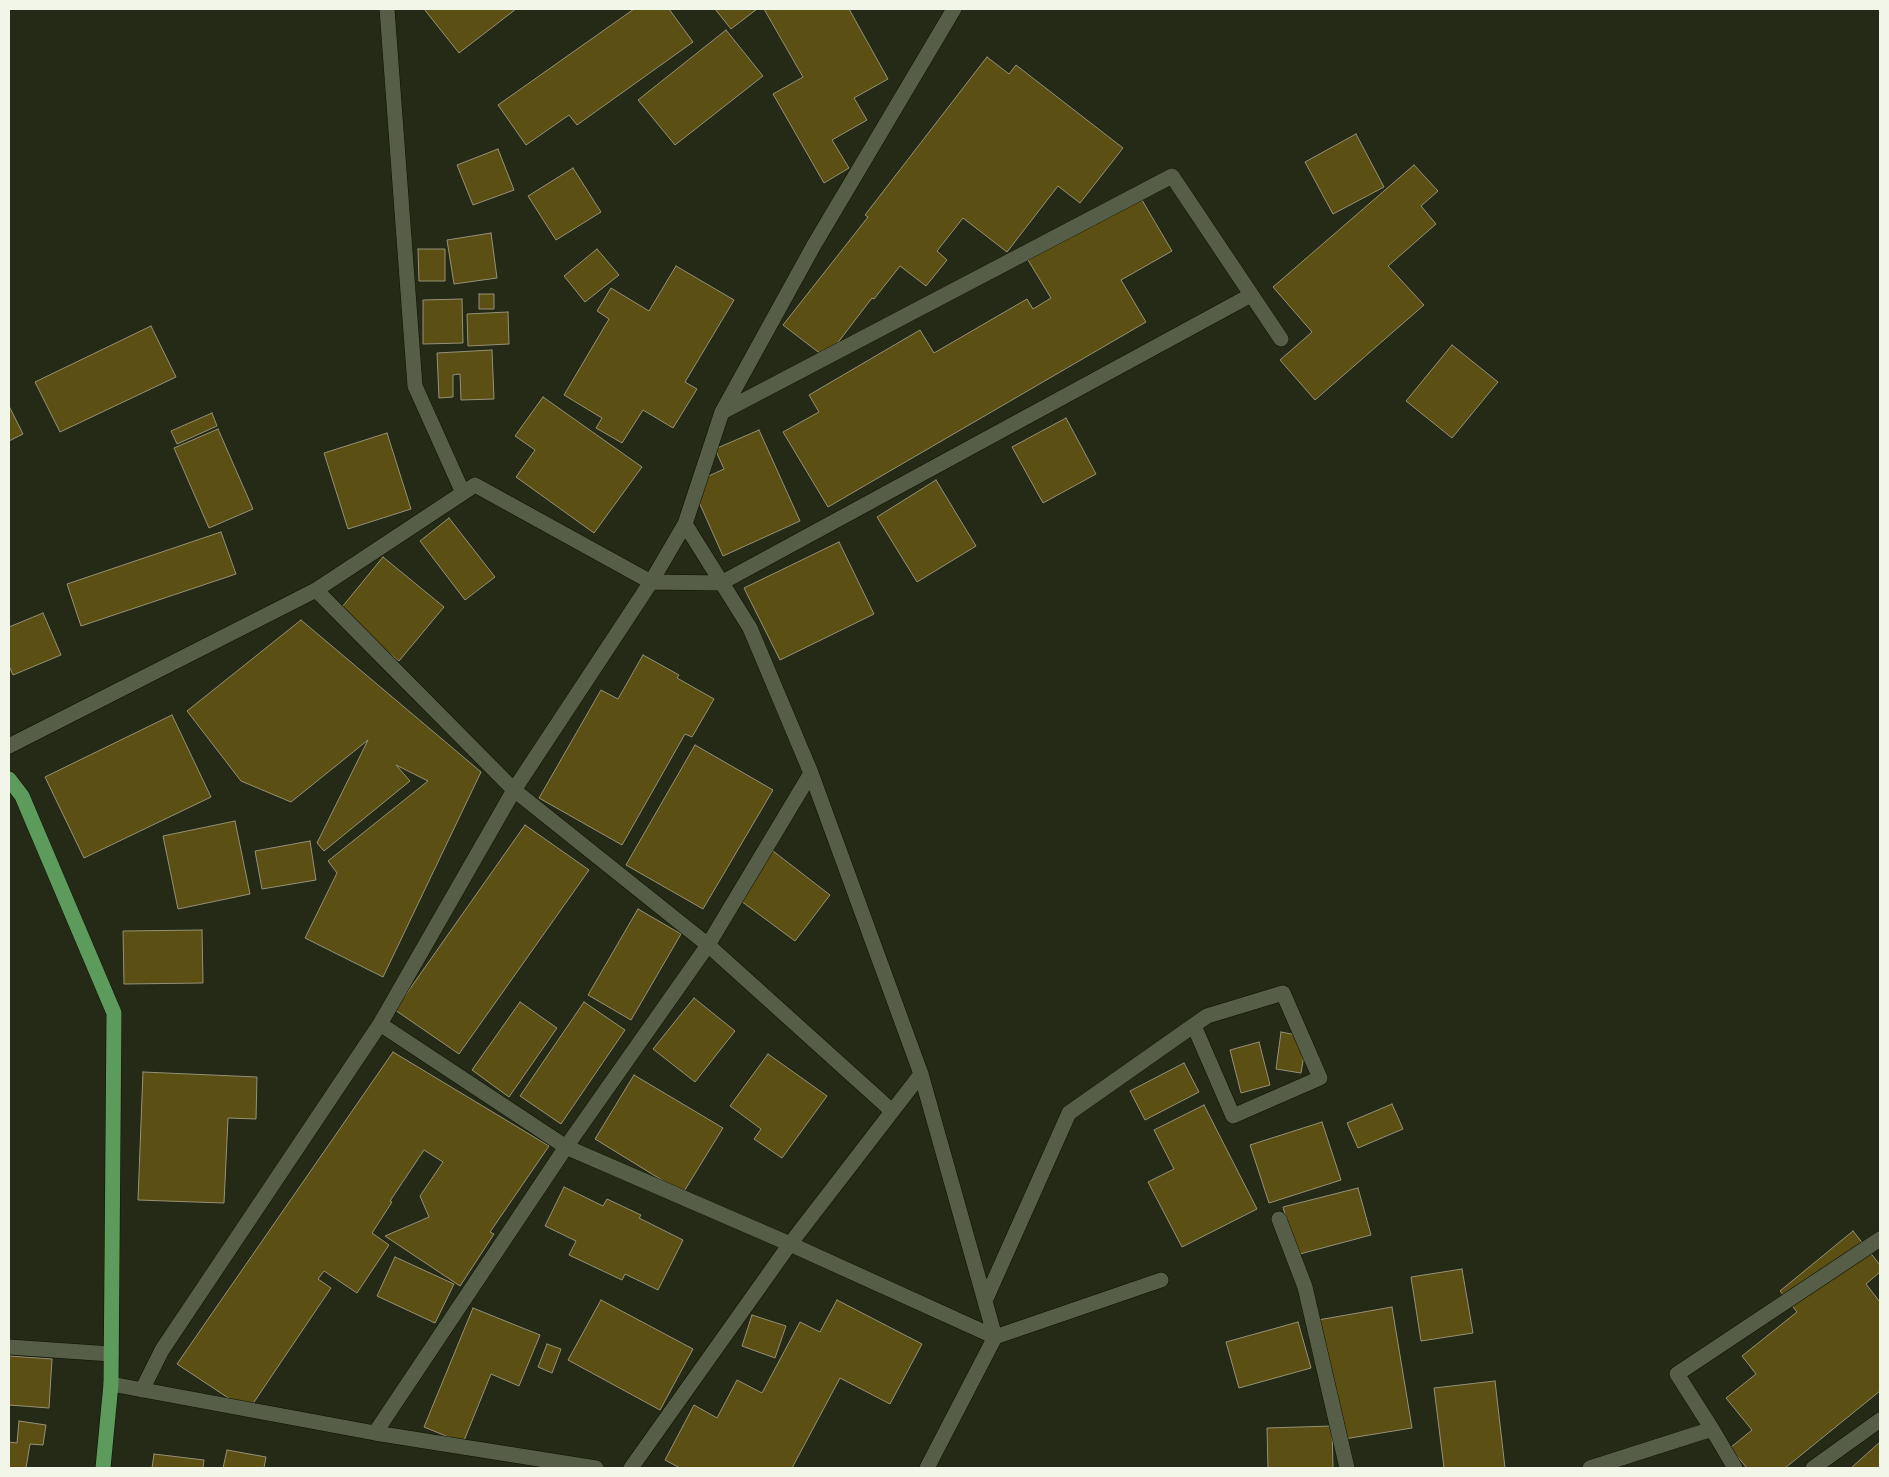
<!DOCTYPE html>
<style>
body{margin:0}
#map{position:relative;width:1889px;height:1477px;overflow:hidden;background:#242a15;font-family:Montserrat,sans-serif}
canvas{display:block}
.frame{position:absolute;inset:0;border:10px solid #f1f6e8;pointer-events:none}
</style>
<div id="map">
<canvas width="1889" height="1477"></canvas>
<div class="frame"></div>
</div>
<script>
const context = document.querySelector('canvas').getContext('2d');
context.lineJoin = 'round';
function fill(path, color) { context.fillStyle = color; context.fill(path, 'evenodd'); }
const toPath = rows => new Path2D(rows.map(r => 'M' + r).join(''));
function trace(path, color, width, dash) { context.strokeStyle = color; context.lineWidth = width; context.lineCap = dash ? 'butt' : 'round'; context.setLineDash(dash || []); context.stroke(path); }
const building = toPath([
 [424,9,516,9,459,53,424,9],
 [634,9,669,9,693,42,577,125,569,115,526,145,498,105,634,9],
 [715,9,757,9,731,29,715,9],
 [764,9,849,9,888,79,854,98,867,120,832,140,849,168,824,183,773,94,803,77,764,9],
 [726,30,763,76,675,145,638,100,726,30],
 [987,57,1009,74,1016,65,1123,148,1080,203,1058,186,1007,252,963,218,937,251,947,260,926,286,900,266,874,299,872,298,826,358,783,325,868,217,865,215,987,57],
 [1356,134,1384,187,1333,214,1305,162,1356,134],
 [498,149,514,190,473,205,457,165,498,149],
 [1414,165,1438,191,1421,206,1436,224,1388,266,1424,305,1315,400,1280,360,1312,332,1273,287,1414,165],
 [573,168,601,212,556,240,528,196,573,168],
 [1139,195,1172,251,1121,280,1146,322,828,507,783,432,819,412,809,395,920,330,934,353,1027,299,1033,309,1051,298,1028,260,1139,195],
 [491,233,497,278,454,284,447,240,491,233],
 [418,249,445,249,445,281,419,281,418,249],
 [597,249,619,275,585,302,564,276,597,249],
 [676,266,734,300,685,382,697,389,673,428,643,410,622,443,596,428,602,418,564,395,609,319,597,311,611,288,649,311,676,266],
 [479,294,494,294,494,309,479,309,479,294],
 [462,299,463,343,423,344,423,300,462,299],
 [508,312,509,344,468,346,467,314,508,312],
 [151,326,176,377,60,432,35,382,151,326],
 [1452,345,1498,382,1452,438,1406,401,1452,345],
 [492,350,494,399,461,400,460,374,453,375,453,397,439,398,437,353,492,350],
 [543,397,642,467,594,533,516,477,535,450,515,436,543,397],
 [9,406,23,434,9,441,9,406],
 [212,413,217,426,177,444,171,431,212,413],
 [1066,418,1096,474,1043,503,1012,447,1066,418],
 [218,429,253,509,209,528,174,448,218,429],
 [759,430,800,521,723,556,691,484,724,469,715,449,759,430],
 [387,433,411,509,348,529,324,453,387,433],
 [936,480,976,546,917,582,877,517,936,480],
 [449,518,495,577,465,600,420,541,449,518],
 [221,532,236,574,81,626,67,584,221,532],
 [839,542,874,614,780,660,744,588,839,542],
 [383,557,444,607,399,661,338,612,383,557],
 [43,613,61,655,13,675,9,666,9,627,43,613],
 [301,620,481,772,383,977,305,938,337,873,328,861,428,781,396,765,410,781,324,851,317,843,368,740,291,802,241,781,187,711,301,620],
 [643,655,679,675,677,678,714,699,692,737,685,734,622,845,539,798,601,690,618,699,643,655],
 [172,715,211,797,84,858,45,777,172,715],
 [695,745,773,790,703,909,626,865,695,745],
 [235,821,250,894,178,909,163,836,235,821],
 [525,825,589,870,459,1054,395,1010,525,825],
 [310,841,316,880,262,889,255,851,310,841],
 [773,851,830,895,795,941,737,898,773,851],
 [638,909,681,934,631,1020,588,995,638,909],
 [202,930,203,983,124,984,123,931,202,930],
 [694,998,735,1031,695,1082,653,1049,694,998],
 [520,1002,557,1028,509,1097,472,1070,520,1002],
 [584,1002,625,1030,561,1124,520,1096,584,1002],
 [1281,1032,1307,1037,1301,1073,1276,1069,1281,1032],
 [1259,1042,1270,1085,1241,1093,1230,1050,1259,1042],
 [393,1052,549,1146,490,1232,494,1234,460,1286,385,1236,429,1217,420,1196,443,1162,424,1150,390,1201,392,1202,372,1233,389,1245,357,1293,324,1271,318,1279,331,1288,248,1411,177,1364,393,1052],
 [768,1054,827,1096,782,1158,754,1139,761,1129,730,1106,768,1054],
 [1184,1063,1199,1092,1145,1120,1130,1091,1184,1063],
 [143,1072,257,1077,256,1119,228,1118,224,1203,138,1200,143,1072],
 [634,1075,723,1128,683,1193,595,1139,634,1075],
 [1392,1104,1403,1129,1358,1148,1347,1123,1392,1104],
 [1204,1105,1257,1209,1182,1247,1148,1182,1174,1169,1154,1130,1204,1105],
 [1322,1122,1341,1180,1269,1203,1250,1145,1322,1122],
 [564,1187,603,1206,607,1199,641,1215,639,1218,683,1240,658,1290,625,1274,622,1280,569,1255,576,1241,545,1226,564,1187],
 [1358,1188,1371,1235,1296,1255,1283,1207,1358,1188],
 [1853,1231,1880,1265,1880,1272,1866,1284,1880,1302,1880,1391,1785,1468,1747,1468,1730,1448,1752,1430,1726,1398,1756,1374,1742,1356,1797,1312,1780,1291,1853,1231],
 [395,1257,454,1284,435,1323,377,1296,395,1257],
 [1462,1269,1473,1333,1421,1341,1411,1277,1462,1269],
 [601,1300,693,1349,660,1410,568,1360,601,1300],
 [837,1300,922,1344,890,1404,840,1378,792,1468,680,1468,665,1460,694,1405,717,1418,737,1380,762,1393,800,1322,820,1332,837,1300],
 [1392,1307,1412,1428,1338,1440,1318,1320,1392,1307],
 [473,1308,540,1335,519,1386,491,1374,463,1443,424,1427,473,1308],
 [752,1315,786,1326,775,1358,742,1346,752,1315],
 [1298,1322,1311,1368,1239,1388,1226,1342,1298,1322],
 [547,1344,561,1349,552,1373,538,1367,547,1344],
 [9,1356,52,1359,49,1408,9,1405,9,1356],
 [1495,1381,1505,1468,1444,1468,1434,1388,1495,1381],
 [19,1421,46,1425,43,1445,30,1444,26,1468,9,1468,9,1442,17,1443,19,1421],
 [1332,1426,1333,1468,1268,1468,1267,1428,1332,1426],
 [1880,1442,1880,1468,1851,1468,1880,1442],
 [227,1450,266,1457,264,1468,223,1468,227,1450],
 [154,1454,204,1460,203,1468,152,1468,154,1454]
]);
const minor = toPath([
 [387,9,415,386,463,493],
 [722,412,1172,176,1281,339],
 [685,524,722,412,814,245,954,9],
 [316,590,514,790,708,945,892,1111],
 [9,746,316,590,475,485,651,582,721,583,1251,295],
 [380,1024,566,1147,790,1244,995,1337,1161,1280],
 [1279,1219,1305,1287,1347,1468],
 [985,1301,1069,1113,1207,1016,1283,993,1320,1078,1233,1116,1194,1026],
 [9,1347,111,1354],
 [111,1384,375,1433,596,1468],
 [142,1390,162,1350,380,1024,514,790,651,582,685,524,750,628,811,773,921,1074,995,1337,927,1468],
 [1712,1429,1677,1374,1880,1239],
 [375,1433,566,1147,708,945,811,773],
 [631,1468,790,1244,921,1074],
 [1590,1468,1712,1429,1735,1468],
 [1813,1468,1880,1420]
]);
const major = toPath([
 [9,779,22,796,114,1013,111,1384,103,1468]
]);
fill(building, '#5b4f13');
trace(building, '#969178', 1);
trace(minor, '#0d1201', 16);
trace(major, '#0d1201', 16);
trace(minor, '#575e48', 15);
trace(major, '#5d9b5d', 15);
</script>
